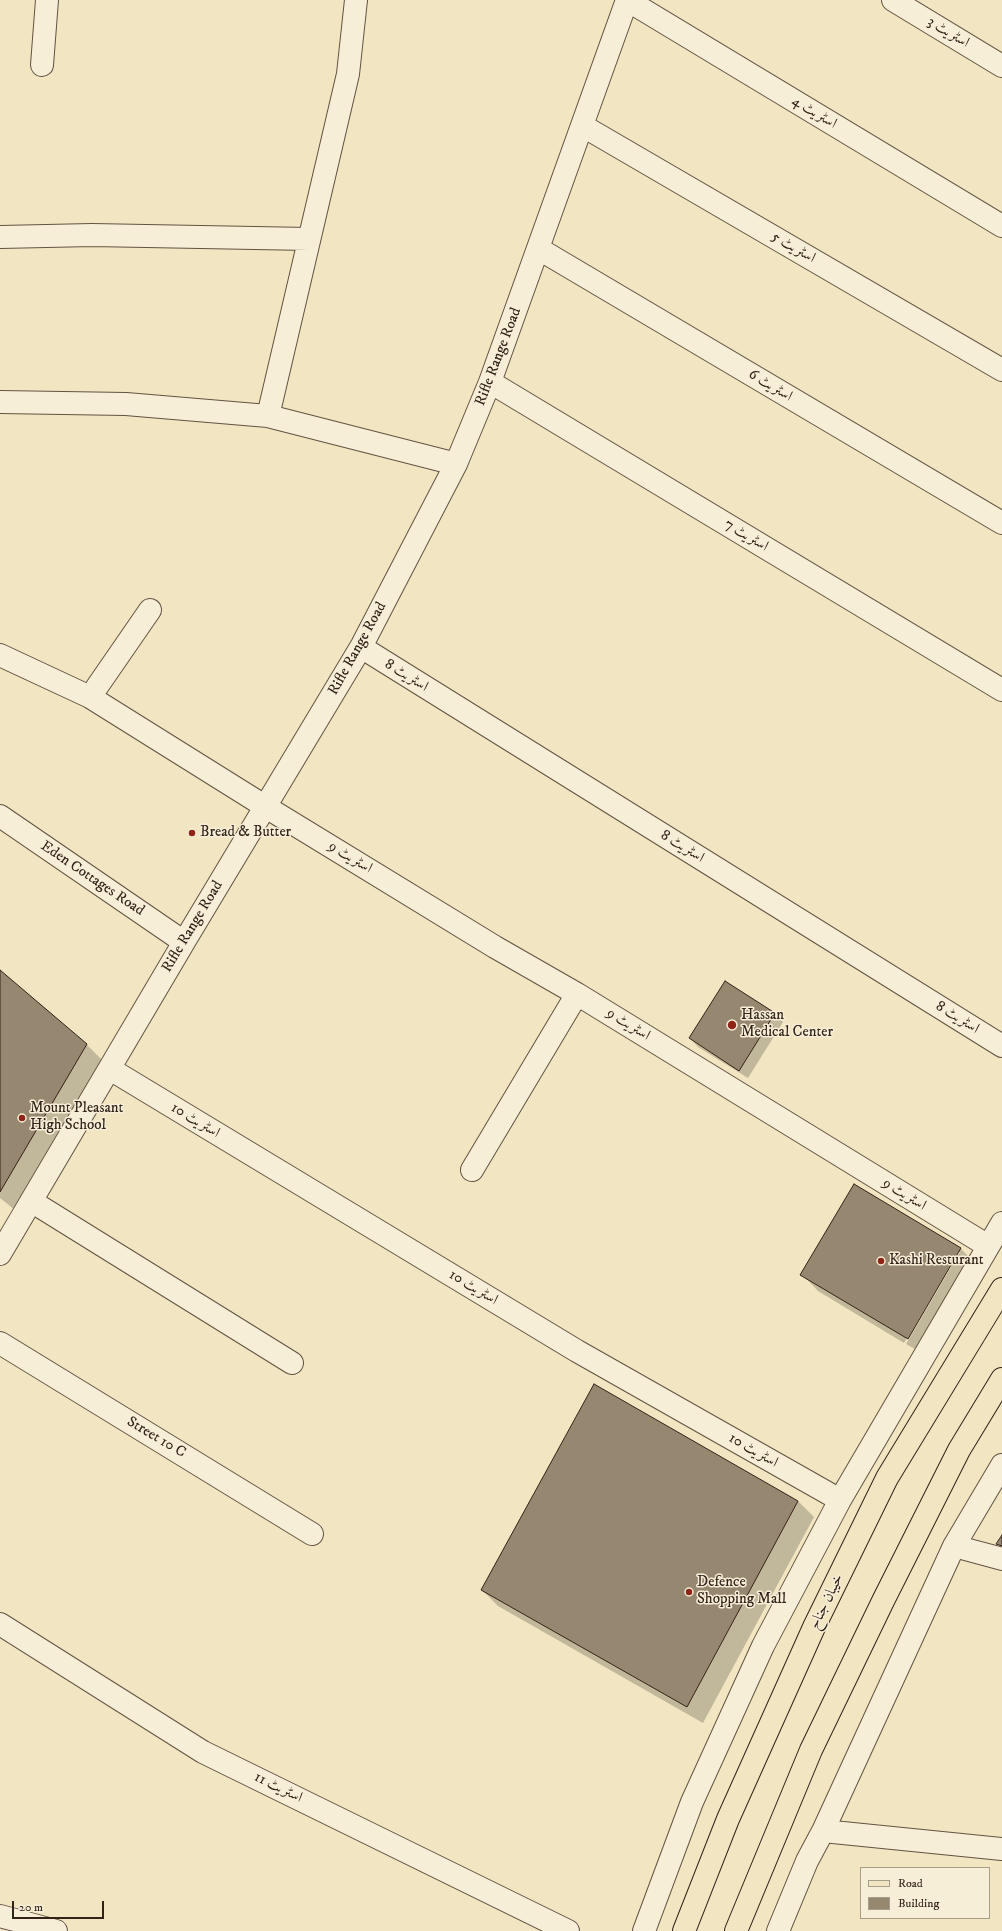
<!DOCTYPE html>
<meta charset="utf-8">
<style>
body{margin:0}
#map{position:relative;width:1002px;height:1931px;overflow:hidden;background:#f2e5c1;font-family:"IM FELL DW Pica",serif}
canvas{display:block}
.legend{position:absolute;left:860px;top:1867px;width:130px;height:52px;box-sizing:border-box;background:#f7eed7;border:1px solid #a89c8b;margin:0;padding:5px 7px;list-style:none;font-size:12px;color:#322218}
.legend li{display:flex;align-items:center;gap:8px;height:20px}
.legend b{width:20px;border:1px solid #a89c8b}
.scale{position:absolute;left:12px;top:1901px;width:92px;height:18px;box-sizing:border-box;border:2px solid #322218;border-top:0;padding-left:5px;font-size:12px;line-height:14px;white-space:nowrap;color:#322218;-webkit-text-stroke:3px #f7eed7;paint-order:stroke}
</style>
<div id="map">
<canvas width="1002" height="1931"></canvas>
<ul class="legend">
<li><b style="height:5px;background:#f2e5c1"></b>Road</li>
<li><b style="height:11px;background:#968770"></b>Building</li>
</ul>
<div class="scale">20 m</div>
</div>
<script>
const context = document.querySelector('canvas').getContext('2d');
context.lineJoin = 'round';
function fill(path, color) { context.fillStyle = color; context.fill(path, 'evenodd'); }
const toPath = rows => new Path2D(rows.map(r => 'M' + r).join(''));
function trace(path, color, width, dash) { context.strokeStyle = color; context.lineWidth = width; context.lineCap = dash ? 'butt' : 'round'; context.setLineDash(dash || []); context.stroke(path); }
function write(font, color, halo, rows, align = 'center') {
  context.font = font + ' "IM FELL DW Pica",Amiri,serif'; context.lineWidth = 3; context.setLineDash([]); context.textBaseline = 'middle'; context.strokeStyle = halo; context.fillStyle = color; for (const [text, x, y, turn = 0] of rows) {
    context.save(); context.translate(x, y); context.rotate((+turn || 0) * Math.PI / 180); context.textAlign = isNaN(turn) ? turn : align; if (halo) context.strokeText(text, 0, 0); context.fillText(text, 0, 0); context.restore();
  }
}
const shadow = toPath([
 [0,971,87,1045,103,1061,15,1210,0,1198],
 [775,1013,783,1022,748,1078,698,1047,690,1038],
 [855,1186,961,1249,977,1265,924,1354,906,1344,960,1252,958,1252,904,1343,818,1291,802,1274],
 [798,1501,814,1517,703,1723,498,1606,482,1590]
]);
const building = toPath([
 [0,970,87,1044,0,1192,0,970],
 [725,981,775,1013,739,1071,689,1038,725,981],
 [854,1184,961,1248,908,1339,800,1275,854,1184],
 [594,1384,798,1501,687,1707,481,1590,594,1384],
 [1002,1535,1002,1546,996,1544,1002,1535]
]);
const minor = toPath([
 [627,0,1002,226],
 [893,0,1002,66],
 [42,65,47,0],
 [583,126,1002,370],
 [0,237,92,235,309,239],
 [539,249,1002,523],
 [490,382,1002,690],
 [0,402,126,404,268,416,456,464],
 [268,416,348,74,356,0],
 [361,647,1002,1046],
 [0,655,90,697,266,807,495,947,577,994,988,1246],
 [90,697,150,610],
 [0,816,184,942],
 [110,1069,577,1351,840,1500],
 [472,1170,577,994],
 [31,1201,292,1363],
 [0,1254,184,942,361,647,456,464,490,382,627,0],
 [0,1343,312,1534],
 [954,1546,1002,1559],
 [0,1624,203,1752,568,1931],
 [823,1831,1002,1849],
 [0,1916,56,1931],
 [644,1931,692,1802,763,1646,840,1500,1002,1223],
 [778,1931,807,1861,823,1831,954,1546,1002,1465]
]);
const major = toPath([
 [684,1931,728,1819,815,1625,887,1478,1002,1289],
 [736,1931,811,1750,883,1601,959,1450,1002,1379]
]);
const markers = [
 [192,833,4,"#8f2418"],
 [732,1025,5,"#8f2418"],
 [22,1118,4,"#8f2418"],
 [881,1261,4,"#8f2418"],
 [689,1592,4,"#8f2418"]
];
const streetNames = [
 ["اسٹریٹ 3",948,33,31],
 ["اسٹریٹ 4",814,113,31],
 ["اسٹریٹ 5",793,248,30],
 ["Rifle Range Road",499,357,-69],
 ["اسٹریٹ 6",770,386,31],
 ["اسٹریٹ 7",746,536,31],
 ["Rifle Range Road",358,649,-61],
 ["اسٹریٹ 8",406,676,32],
 ["اسٹریٹ 8",682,847,32],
 ["اسٹریٹ 9",350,858,31],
 ["Eden Cottages Road",92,879,34],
 ["Rifle Range Road",193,927,-59],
 ["اسٹریٹ 8",957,1018,32],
 ["اسٹریٹ 9",628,1025,32],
 ["اسٹریٹ 10",195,1121,31],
 ["اسٹریٹ 9",904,1195,32],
 ["اسٹریٹ 10",473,1288,31],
 ["Street 10 C",156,1438,31],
 ["اسٹریٹ 10",753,1451,30],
 ["خیبان جناح",827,1602,-64],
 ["اسٹریٹ 11",278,1788,26]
];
const poiNames = [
 ["Bread & Butter",200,833],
 ["Hassan",741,1016],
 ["Medical Center",741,1033],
 ["Mount Pleasant",30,1109],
 ["High School",30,1126],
 ["Kashi Resturant",889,1261],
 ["Defence",697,1583],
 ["Shopping Mall",697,1600]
];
fill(shadow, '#0003');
fill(building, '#968770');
trace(building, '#322218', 1);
trace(minor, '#625342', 24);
trace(major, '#322218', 24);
trace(minor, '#f7eed7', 22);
trace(major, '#f2e5c1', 22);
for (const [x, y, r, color] of markers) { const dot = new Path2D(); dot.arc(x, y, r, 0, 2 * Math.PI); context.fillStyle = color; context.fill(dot); trace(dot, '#f7eed7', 1.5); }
write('15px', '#322218', '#f7eed7', streetNames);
write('15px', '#322218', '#f7eed7', poiNames, 'left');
</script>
